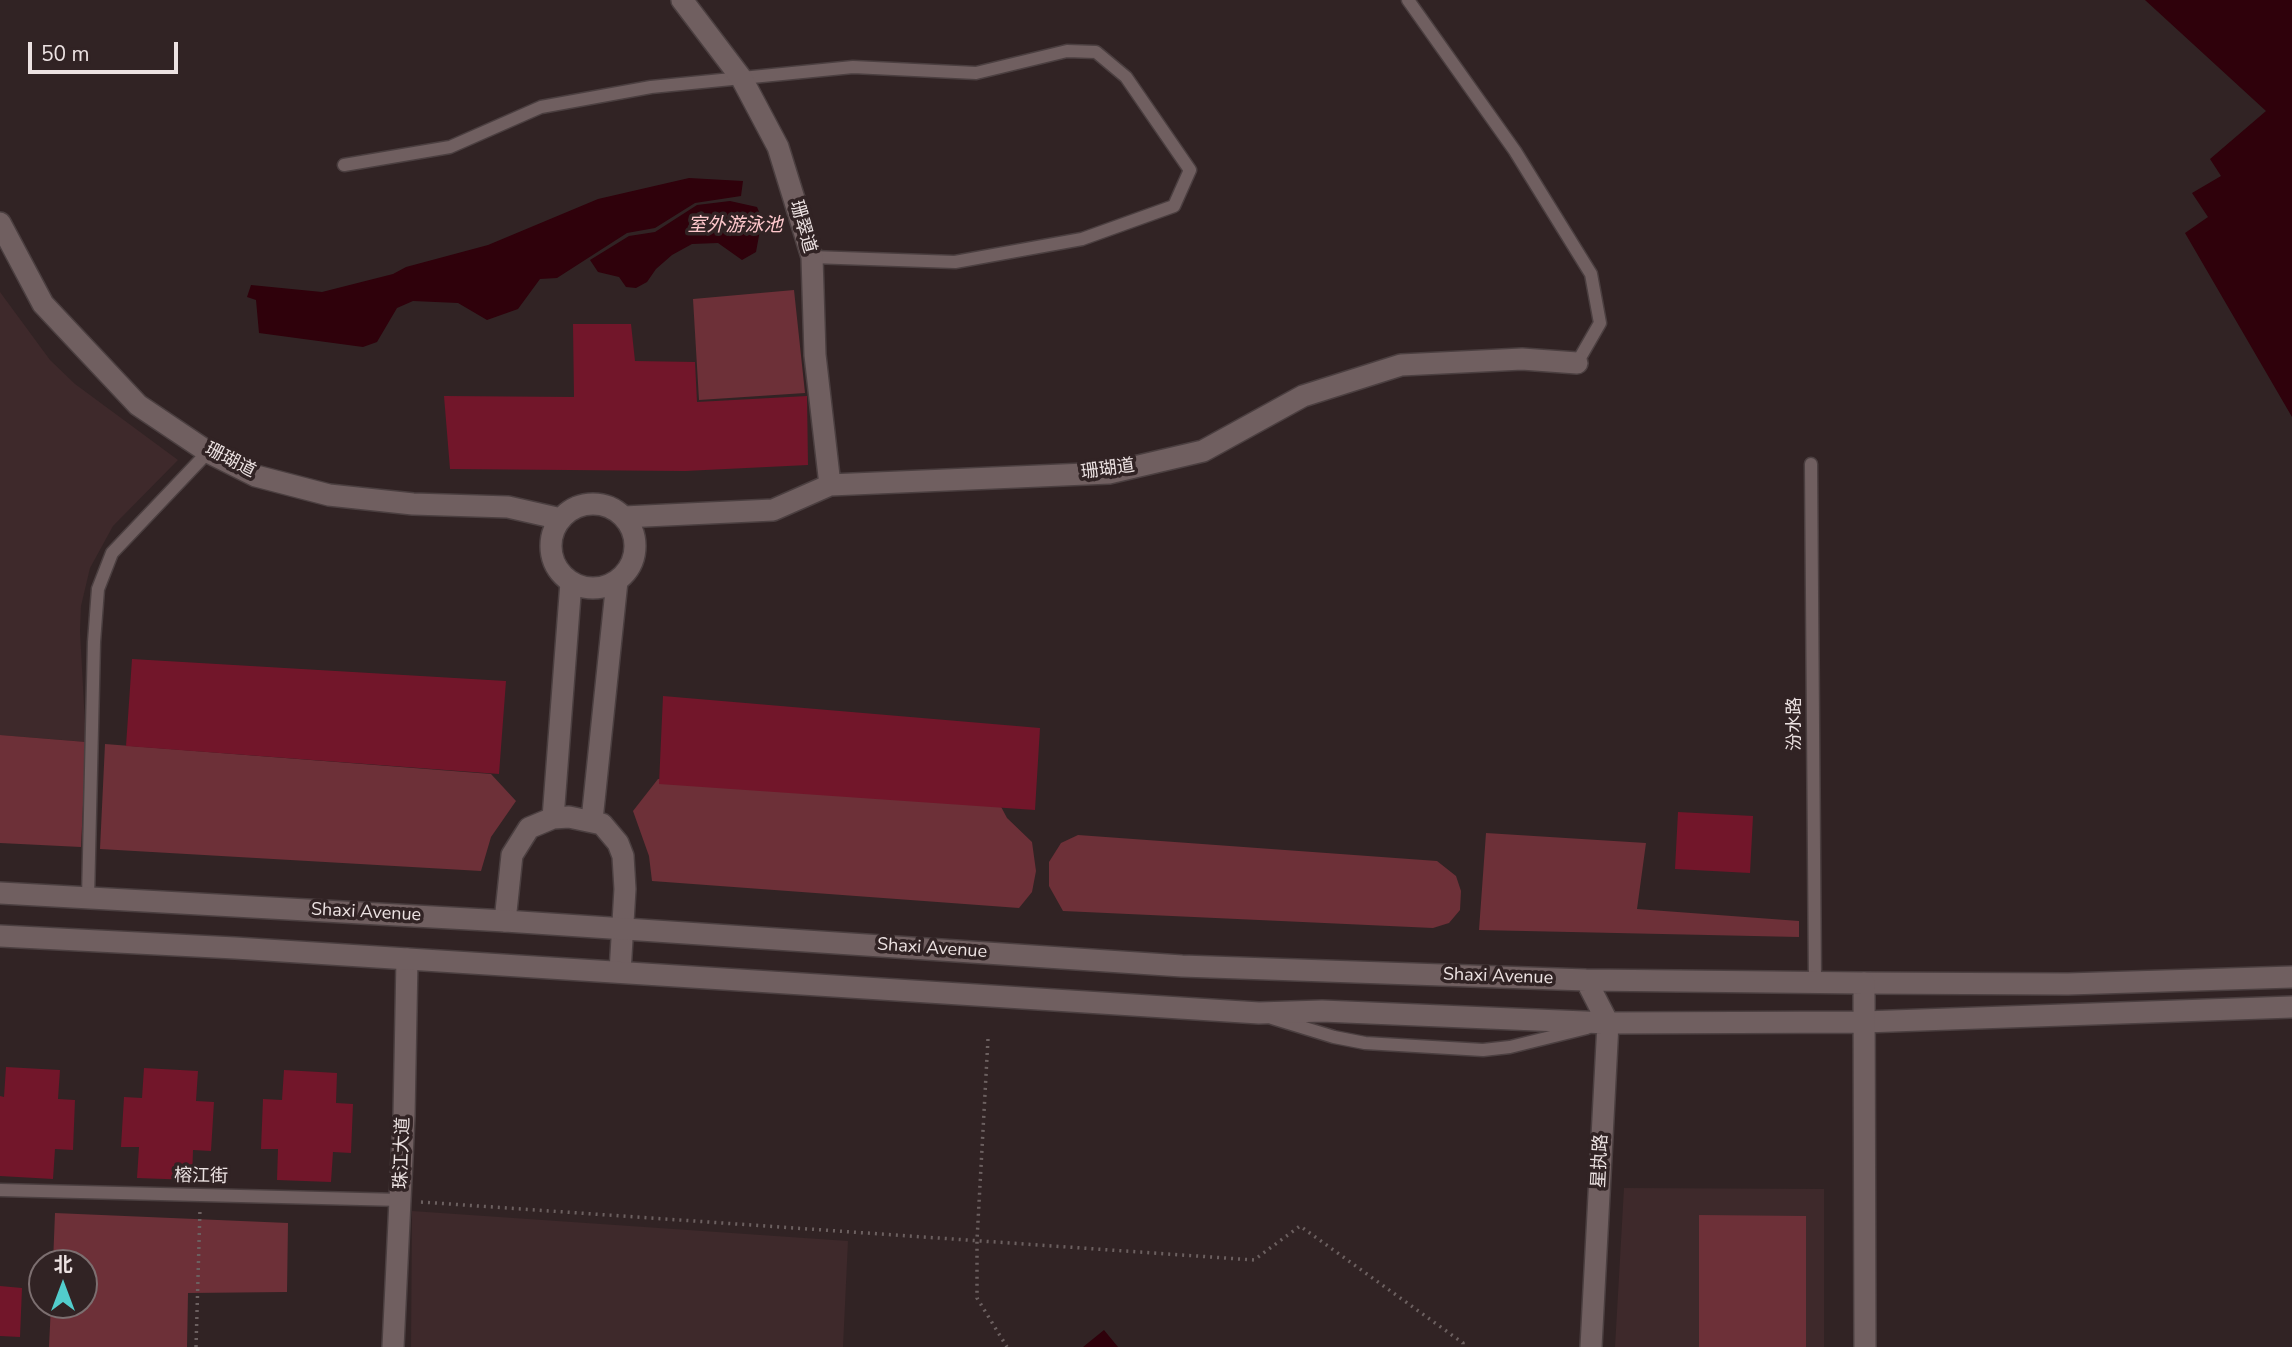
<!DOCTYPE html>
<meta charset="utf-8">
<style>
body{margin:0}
#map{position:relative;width:2292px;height:1347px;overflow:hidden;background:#312324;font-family:"Nunito Sans","Noto Sans SC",sans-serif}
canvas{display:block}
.north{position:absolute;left:28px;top:1249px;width:70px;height:70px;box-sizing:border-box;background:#312324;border:2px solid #7c6f70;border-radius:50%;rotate:0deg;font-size:19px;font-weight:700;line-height:28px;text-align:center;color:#ece2e2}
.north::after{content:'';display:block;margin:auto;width:24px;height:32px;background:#52cdcc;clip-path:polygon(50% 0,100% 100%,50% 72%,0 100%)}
.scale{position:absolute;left:28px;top:42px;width:150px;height:32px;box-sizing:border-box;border:4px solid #ece2e2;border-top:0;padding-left:9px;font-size:21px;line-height:24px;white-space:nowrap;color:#ece2e2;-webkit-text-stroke:5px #312324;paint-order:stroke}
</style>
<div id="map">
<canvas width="2292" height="1347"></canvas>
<div class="north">北</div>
<div class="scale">50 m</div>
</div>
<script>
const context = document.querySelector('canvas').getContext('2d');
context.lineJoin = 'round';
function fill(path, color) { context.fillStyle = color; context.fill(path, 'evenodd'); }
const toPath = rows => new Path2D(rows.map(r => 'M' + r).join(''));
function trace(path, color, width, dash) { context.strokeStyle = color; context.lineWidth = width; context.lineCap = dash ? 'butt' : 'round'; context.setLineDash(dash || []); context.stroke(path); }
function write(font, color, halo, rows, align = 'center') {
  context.font = font + ' "Nunito Sans","Noto Sans SC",sans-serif'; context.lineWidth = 7; context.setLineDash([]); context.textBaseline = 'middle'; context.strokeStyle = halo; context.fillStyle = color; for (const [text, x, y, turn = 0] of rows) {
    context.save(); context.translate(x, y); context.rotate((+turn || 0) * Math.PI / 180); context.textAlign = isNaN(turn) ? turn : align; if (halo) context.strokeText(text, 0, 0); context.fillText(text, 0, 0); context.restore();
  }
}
const built = toPath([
 [0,292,50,360,75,384,178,460,113,526,90,568,81,606,80,631,86,742,0,735],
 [1624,1188,1824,1189,1824,1347,1615,1347],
 [412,1211,848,1241,843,1347,411,1347]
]);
const green = toPath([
 [794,290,805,393,699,400,693,299],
 [0,735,86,742,81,847,0,843],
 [105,744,491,774,516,801,491,837,481,871,100,849],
 [658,779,998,801,1007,818,1032,842,1036,871,1032,892,1019,908,652,881,649,856,633,811],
 [1486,833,1646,843,1637,909,1799,921,1799,937,1479,930],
 [1078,835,1437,861,1456,876,1461,891,1460,910,1449,923,1433,928,1063,911,1049,886,1049,862,1061,843],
 [55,1213,288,1223,287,1292,188,1293,187,1347,49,1347,51,1305,84,1305,84,1263,53,1263],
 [1699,1215,1806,1216,1806,1347,1699,1347]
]);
const water = toPath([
 [2145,0,2292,0,2292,417,2185,233,2208,217,2192,193,2221,176,2210,159,2266,111],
 [689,178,743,181,741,196,695,203,655,228,627,233,557,278,540,279,518,309,487,320,458,303,413,301,397,308,377,342,363,347,259,333,256,300,247,297,251,285,322,292,393,274,406,267,488,245,598,199],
 [730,201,757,207,762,219,756,252,742,260,718,243,692,244,672,255,656,269,647,282,636,288,626,287,619,277,598,272,590,260,629,236,655,232,697,205],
 [1104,1330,1118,1347,1083,1347]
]);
const building = toPath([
 [573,324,631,324,635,361,695,362,697,402,807,396,808,465,685,471,450,469,444,396,574,397],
 [132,659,506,681,499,774,126,746],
 [663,696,1040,728,1035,810,659,784],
 [1678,812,1753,816,1750,873,1675,869],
 [6,1067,60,1070,58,1099,75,1100,73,1150,55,1149,53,1179,0,1176,0,1096,4,1097],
 [144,1068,198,1071,196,1101,214,1102,211,1151,193,1150,192,1180,137,1178,139,1147,121,1147,124,1097,142,1098],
 [284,1070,337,1073,336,1103,353,1104,351,1153,333,1152,331,1182,277,1180,278,1149,261,1149,263,1099,282,1100],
 [0,1286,22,1288,20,1337,0,1336]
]);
const path = toPath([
 [988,1039,977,1240,977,1298,1007,1347],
 [421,1202,1254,1260,1300,1226,1463,1343,1463,1347],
 [196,1347,200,1209]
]);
const lane = toPath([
 [1408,0,1515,151,1591,274,1600,323,1577,363],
 [344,165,450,147,541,107,651,87,853,67,976,73,1067,51,1096,52,1126,77,1190,170,1174,206,1082,239,955,262,812,257],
 [1811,464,1815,983],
 [88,898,94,642,98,589,112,553,208,452],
 [1272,1018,1334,1037,1365,1043,1483,1050,1510,1047,1587,1028],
 [0,1190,401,1200]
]);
const street = toPath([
 [682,0,742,79,778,147,812,257,815,355,830,485],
 [0,223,43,304,138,405,208,452,256,476,329,495,413,504,508,507,561,519],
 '551 546a42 42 0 1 1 84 0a42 42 0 1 1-84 0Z',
 [624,517,773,510,830,485,1109,473,1203,451,1303,396,1401,365,1522,359,1577,363],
 [553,818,571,582],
 [592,820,617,581],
 [505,921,512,855,529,828,553,818,569,817,602,824,618,843,623,856,625,889,620,972],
 [1864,983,2068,984,2292,977],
 [1864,1022,2292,1007],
 [393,1347,404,1116,407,959]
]);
const secondary = toPath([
 [0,893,505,921,1182,966,1586,980,1864,983,1865,1347],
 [0,936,235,948,1259,1013,1322,1011,1608,1023,1864,1022],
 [1586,980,1608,1023,1591,1347]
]);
const streetNames = [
 ["珊翠道",802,227,74],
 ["珊瑚道",230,461,27],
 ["珊瑚道",1108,470,-8],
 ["汾水路",1796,724,-90],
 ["Shaxi Avenue",366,913,3],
 ["Shaxi Avenue",932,949,4],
 ["Shaxi Avenue",1498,977,2],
 ["珠江大道",403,1153,-88],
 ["星执路",1601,1161,-87],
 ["榕江街",201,1177,1]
];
const waterNames = [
 ["室外游泳池",735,226]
];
fill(built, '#3e292b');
fill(green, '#6d3038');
fill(water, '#2f010b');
fill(building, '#72162a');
trace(lane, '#4b3f40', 15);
trace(street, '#4b3f40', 24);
trace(secondary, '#4b3f40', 24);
trace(path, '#6c6060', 3.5, [2, 5]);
trace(lane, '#705f60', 12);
trace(street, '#705f60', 21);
trace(secondary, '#705f60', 21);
write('18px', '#ece2e2', '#312324', streetNames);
write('italic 19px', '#fec8cc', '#312324', waterNames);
</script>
